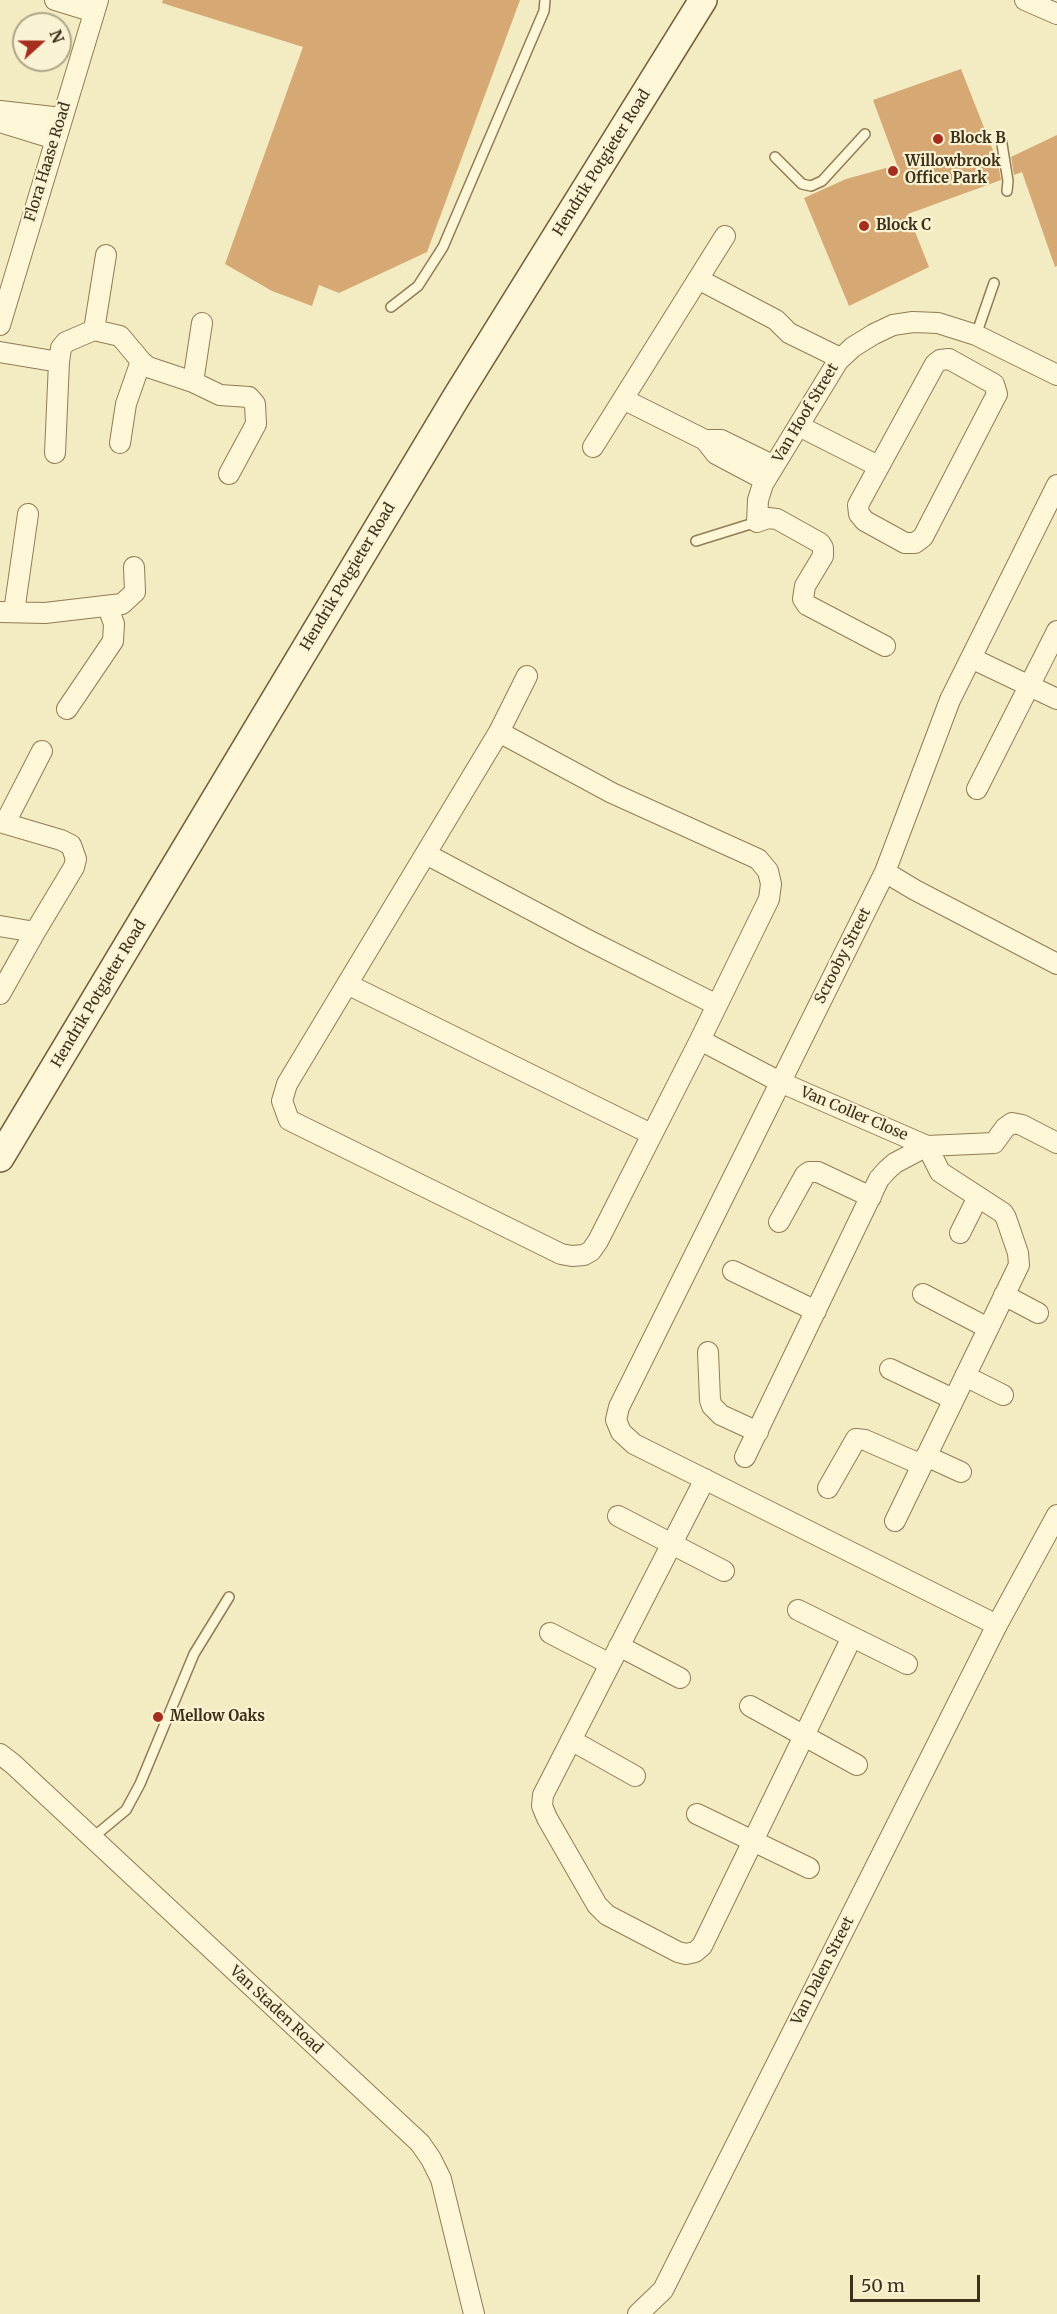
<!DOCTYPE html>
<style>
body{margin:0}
#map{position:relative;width:1057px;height:2314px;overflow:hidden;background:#f3ebc2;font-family:Merriweather,serif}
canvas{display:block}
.north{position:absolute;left:12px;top:12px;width:60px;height:60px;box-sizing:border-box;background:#faf3d3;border:2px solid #afa58a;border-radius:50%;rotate:69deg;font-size:16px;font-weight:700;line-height:24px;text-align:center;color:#3e311c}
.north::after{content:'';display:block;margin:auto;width:21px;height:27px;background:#a62e1f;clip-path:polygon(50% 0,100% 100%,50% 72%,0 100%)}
.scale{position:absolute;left:850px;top:2275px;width:130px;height:27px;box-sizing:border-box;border:3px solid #3e311c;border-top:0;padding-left:8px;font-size:18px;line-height:21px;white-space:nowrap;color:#3e311c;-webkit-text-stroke:4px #faf3d3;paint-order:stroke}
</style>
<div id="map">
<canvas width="1057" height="2314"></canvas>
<div class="north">N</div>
<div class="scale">50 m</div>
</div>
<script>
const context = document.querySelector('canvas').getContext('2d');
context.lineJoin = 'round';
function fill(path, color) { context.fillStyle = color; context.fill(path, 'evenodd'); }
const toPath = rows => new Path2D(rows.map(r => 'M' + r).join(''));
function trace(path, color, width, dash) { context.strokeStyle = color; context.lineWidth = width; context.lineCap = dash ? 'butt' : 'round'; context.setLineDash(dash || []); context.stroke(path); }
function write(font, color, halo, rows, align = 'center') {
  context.font = font + ' Merriweather,serif'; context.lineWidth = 4.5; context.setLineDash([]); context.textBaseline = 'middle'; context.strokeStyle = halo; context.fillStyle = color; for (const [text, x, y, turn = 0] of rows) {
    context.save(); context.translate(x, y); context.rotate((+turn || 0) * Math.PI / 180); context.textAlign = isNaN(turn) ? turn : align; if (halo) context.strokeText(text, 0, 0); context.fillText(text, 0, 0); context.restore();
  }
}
const building = toPath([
 [163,0,520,0,427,252,339,293,319,285,312,306,272,291,225,264,303,47,162,3],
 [961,69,998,163,1001,180,908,214,929,267,849,306,804,198,846,179,897,165,873,100],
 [1057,135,1057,266,1055,267,1022,172,1014,175,1011,157]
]);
const service = toPath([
 [1001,138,1008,181,1007,191],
 [775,157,802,184,811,186,822,181,865,134],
 [391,307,418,286,443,247,544,11,545,0],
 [976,335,994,283],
 [696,541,757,522],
 [91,1839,126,1810,140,1784,194,1654,229,1597]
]);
const minor = toPath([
 [55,0,94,12],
 [1025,0,1057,14],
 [0,111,62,118],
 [0,122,55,139],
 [698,279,776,320,789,333,840,358],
 [0,325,98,0],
 [94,330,120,336,141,361,148,367,193,382,202,323],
 [0,352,59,362,61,348,66,342,94,330,106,255],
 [949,359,994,384,997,394,923,537,915,543,905,543,865,521,859,514,858,505,935,364,940,360,949,359],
 [193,382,220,395,249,397,255,404,256,424,229,474],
 [623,399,705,440,716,454,765,480],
 [799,426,878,466],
 [705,440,721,440,774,466],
 [120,443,126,404,141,361],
 [593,447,725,236],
 [55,453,59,362],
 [0,612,45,613,122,604,135,592,134,567],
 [14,612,28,514],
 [885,646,807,605,803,599,805,586,823,556,823,548,820,543,777,519,768,518,757,522,758,500,763,484,838,361,853,347,874,334,893,325,913,322,938,323,976,335,1057,375],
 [971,658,1057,699],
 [67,709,113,641,114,624,108,607],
 [499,732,612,793,758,859,768,871,771,884,769,899,700,1040,598,1241,591,1251,584,1255,572,1256,561,1254,289,1120,282,1101,287,1084,499,732,527,676],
 [977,789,1057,631],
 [0,822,61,840,71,845,76,859,74,867,35,932,0,926],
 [5,823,42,751],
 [426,854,584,938,717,1005],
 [885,872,915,890,1057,964],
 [347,984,651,1134],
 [0,994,35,932],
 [700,1040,780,1082,927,1146],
 [779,1222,805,1175,809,1172,818,1172,871,1197],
 [960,1233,978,1197],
 [733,1271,816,1311],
 [923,1294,988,1328],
 [1004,1295,1038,1313],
 [708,1352,710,1400,712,1406,721,1415,758,1432],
 [890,1369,953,1399],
 [965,1376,1003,1395],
 [926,1456,961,1472],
 [745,1457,879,1179,887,1170,895,1163,927,1146,994,1143,1005,1128,1012,1123,1022,1125,1057,1143],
 [705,1479,543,1795,542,1806,547,1818,597,1905,607,1915,678,1952,686,1954,695,1952,702,1946,852,1637],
 [828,1488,856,1439,865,1440,922,1465],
 [618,1516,724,1571],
 [895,1521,1019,1265,1018,1253,1006,1218,1003,1213,940,1172,927,1146],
 [798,1610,907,1664],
 [997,1625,634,1444,621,1432,616,1420,619,1407,885,872,950,700,1057,485],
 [550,1633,610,1664],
 [619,1646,680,1678],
 [750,1706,857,1765],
 [571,1740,635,1776],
 [0,1754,13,1764,420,2143,431,2159,441,2179,474,2314],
 [697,1814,809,1868],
 [638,2314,663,2290,997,1625,1057,1515]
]);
const secondary = toPath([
 [0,1158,457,396,703,0]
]);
const markers = [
 [938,139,6,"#a62e1f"],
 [893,171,6,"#a62e1f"],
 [864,226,6,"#a62e1f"],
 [158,1717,6,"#a62e1f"]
];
const poiNames = [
 ["Block B",950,139],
 ["Willowbrook",905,162],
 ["Office Park",905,179],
 ["Block C",876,226],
 ["Mellow Oaks",170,1717]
];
const streetNames = [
 ["Flora Haase Road",48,162,-73],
 ["Hendrik Potgieter Road",602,163,-58],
 ["Van Hoof Street",806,413,-59],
 ["Hendrik Potgieter Road",348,577,-59],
 ["Scrooby Street",843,956,-63],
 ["Hendrik Potgieter Road",99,994,-59],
 ["Van Coller Close",854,1114,23],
 ["Van Dalen Street",823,1971,-63],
 ["Van Staden Road",276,2010,43]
];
fill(building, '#d6a873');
trace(service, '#907c56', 12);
trace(minor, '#907c56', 22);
trace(secondary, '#725d3a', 30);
trace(service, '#fdf6d7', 9);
trace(minor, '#fdf6d7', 20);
trace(secondary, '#fdf6d7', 27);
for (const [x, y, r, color] of markers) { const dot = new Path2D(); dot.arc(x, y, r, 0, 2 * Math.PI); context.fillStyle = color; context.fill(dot); trace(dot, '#faf3d3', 2); }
write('bold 15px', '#3e311c', '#faf3d3', poiNames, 'left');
write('15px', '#3e311c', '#faf3d3', streetNames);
</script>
